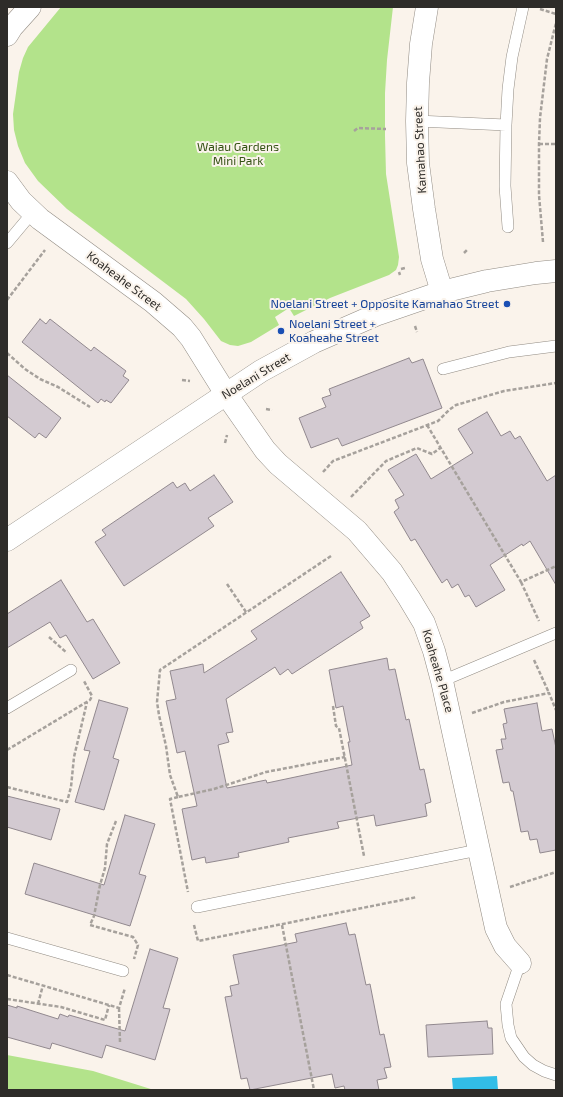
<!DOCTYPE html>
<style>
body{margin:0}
#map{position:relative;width:563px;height:1097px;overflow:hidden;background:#faf3eb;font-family:"Exo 2",sans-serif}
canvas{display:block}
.frame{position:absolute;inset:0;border:8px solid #2e2c29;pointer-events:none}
</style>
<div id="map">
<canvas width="563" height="1097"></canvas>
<div class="frame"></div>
</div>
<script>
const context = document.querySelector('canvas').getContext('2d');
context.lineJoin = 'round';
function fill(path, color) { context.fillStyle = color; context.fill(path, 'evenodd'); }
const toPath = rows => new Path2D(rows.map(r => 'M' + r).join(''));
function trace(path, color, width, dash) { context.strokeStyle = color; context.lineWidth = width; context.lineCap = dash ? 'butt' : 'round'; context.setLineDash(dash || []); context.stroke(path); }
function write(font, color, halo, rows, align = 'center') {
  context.font = font + ' "Exo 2",sans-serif'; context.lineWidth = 4; context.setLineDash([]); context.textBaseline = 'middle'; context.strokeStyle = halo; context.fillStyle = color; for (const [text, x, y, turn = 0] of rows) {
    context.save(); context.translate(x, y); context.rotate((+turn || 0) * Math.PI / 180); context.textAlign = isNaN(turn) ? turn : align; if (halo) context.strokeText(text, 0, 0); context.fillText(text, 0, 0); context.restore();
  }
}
const green = toPath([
 [61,7,393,7,387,60,385,93,385,136,386,174,399,257,398,265,396,270,389,275,330,298,294,316,289,308,275,317,279,325,251,342,238,346,230,345,221,341,204,319,186,299,67,209,38,181,25,163,18,146,14,130,13,114,19,72,23,58,28,47],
 [7,1055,93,1071,154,1090,7,1090]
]);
const water = toPath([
 [497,1076,498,1090,453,1090,452,1078]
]);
const building = toPath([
 [40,319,46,324,50,319,91,351,94,347,126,371,123,376,129,380,111,403,106,400,105,402,101,399,98,403,22,342,40,319],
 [409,358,412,363,423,359,442,408,342,446,338,438,311,448,299,418,326,407,322,398,331,395,329,389,409,358],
 [7,375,61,418,46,438,39,433,35,438,7,416,7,375],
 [487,412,501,436,510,431,515,439,520,436,547,481,556,475,556,585,530,541,523,546,522,544,490,565,505,590,476,607,469,595,465,597,458,584,452,588,447,579,442,583,415,539,411,541,394,512,399,508,395,500,404,495,388,470,416,454,431,479,473,453,458,429,487,412],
 [214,475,233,502,208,518,214,526,124,586,95,542,106,535,102,530,173,482,177,488,185,483,190,491,214,475],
 [341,572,370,616,360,622,363,628,292,674,288,669,280,675,275,667,226,699,233,732,226,733,229,742,218,745,227,788,266,780,267,783,352,765,348,742,350,742,343,706,336,708,329,670,387,658,389,670,395,669,406,720,409,719,420,770,424,769,431,802,425,804,427,816,376,826,374,815,337,822,339,828,288,838,289,842,238,853,239,857,206,863,205,857,192,860,182,809,197,806,185,751,177,753,166,701,176,699,170,671,203,664,204,673,257,639,251,631,341,572],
 [61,580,87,622,93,619,120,663,93,679,66,635,60,638,50,622,7,648,7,614,61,580],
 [99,700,128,708,113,758,119,760,104,810,75,802,90,751,84,750,99,700],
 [537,703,542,731,552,729,556,748,556,850,540,853,537,839,530,840,528,831,521,832,513,791,511,791,509,782,503,783,496,750,503,749,501,739,506,739,503,724,507,723,504,709,537,703],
 [7,796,60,809,51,840,7,827,7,796],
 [125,815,155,824,139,874,146,876,130,926,25,894,34,863,104,885,125,815],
 [346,923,349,935,355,934,366,985,370,984,380,1035,384,1034,391,1067,384,1068,387,1078,377,1080,379,1090,345,1090,344,1086,335,1088,332,1074,250,1090,247,1078,241,1079,225,997,232,996,230,986,239,984,233,955,297,942,295,934,346,923],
 [150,949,178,958,163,1008,170,1009,155,1060,106,1045,102,1058,52,1043,50,1049,7,1037,7,1005,17,1008,17,1006,58,1019,60,1014,68,1017,69,1015,125,1031,150,949],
 [487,1021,488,1028,492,1028,493,1054,428,1057,426,1025,487,1021]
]);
const path = toPath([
 [540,9,556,14],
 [354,131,358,128,386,129],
 [539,144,556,144],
 [543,242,539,195,539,144,540,118,547,59,556,23],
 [464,253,468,249],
 [401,269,405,268],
 [399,272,400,275],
 [7,300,45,250],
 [415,326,417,332],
 [7,353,25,369,40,379,58,387,90,407],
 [182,380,190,381],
 [266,409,272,410],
 [427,425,521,582,556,566],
 [225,443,227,435],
 [323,472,333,461,438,421,449,410,456,405,504,391,556,383],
 [351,497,386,461,417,448,432,454,440,448],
 [331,556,160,670,157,702,159,715,166,746,170,775,178,797,214,789,266,772,345,757],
 [521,582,539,621],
 [227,584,246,612],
 [49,637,67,653],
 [534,660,549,693],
 [333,706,336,726,339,728,364,856],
 [472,713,504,702,549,693,556,710],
 [7,750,90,700,92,696,84,681],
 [7,787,67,802,71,787,74,757,87,702],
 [178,797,170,799,188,892],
 [116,821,107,844,105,868,100,885,94,916,90,925,133,937,138,945,134,959],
 [510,887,556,872],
 [194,925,198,941,417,897],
 [282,925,314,1090],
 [7,975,119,1008,125,988],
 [7,999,61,1007,105,1020,109,1005],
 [38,1004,43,985],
 [119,1008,120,1042]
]);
const service = toPath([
 [417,121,506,125],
 [508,227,505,186,506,125,508,89,512,57,523,7],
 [7,243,33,212],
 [443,369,509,352,556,346],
 [442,681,556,633],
 [7,708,71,670],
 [197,907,478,850],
 [7,938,123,971],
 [520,963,506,1004,508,1025,511,1038,524,1057,533,1065,544,1071,556,1075]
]);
const minor = toPath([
 [427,7,421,44,418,83,417,121,418,163,424,209,432,259,442,292],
 [7,35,12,27,30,7],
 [7,182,21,201,40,219,153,302,182,327,191,338,226,394,265,450,278,464,357,531,392,572,409,598,424,623,434,651,442,681,496,928,505,946,520,963]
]);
const tertiary = toPath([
 [7,540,261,371,314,342,378,314,442,292,487,281,536,273,556,271]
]);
const markers = [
 [507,304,4,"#1a4fb4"],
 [281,331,4,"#1a4fb4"]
];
const parkNames = [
 ["Waiau Gardens",238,147],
 ["Mini Park",238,161]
];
const streetNames = [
 ["Kamahao Street",420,150,-93],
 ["Koaheahe Street",124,281,37],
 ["Noelani Street",256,376,-31],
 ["Koaheahe Place",438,671,74]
];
const transitNames = [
 ["Noelani Street + Opposite Kamahao Street",499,304],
 ["Noelani Street +",289,324,"left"],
 ["Koaheahe Street",289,338,"left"]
];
fill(green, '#b3e38b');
fill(water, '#32bde7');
fill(building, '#d3cad1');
trace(building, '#91888e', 1);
trace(service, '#918b83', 12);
trace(minor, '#918b83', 23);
trace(tertiary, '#918b83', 23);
trace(path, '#a6a19c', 2.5, [4, 2]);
trace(service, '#fff', 11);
trace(minor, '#fff', 22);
trace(tertiary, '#fff', 22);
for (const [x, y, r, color] of markers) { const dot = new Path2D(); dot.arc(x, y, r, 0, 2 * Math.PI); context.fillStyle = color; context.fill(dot); trace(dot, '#faf3eb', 1.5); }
write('12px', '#345214', '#faf3eb', parkNames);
write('12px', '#2e2c29', '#faf3eb', streetNames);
write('12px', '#164399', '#faf3eb', transitNames, 'right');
</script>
